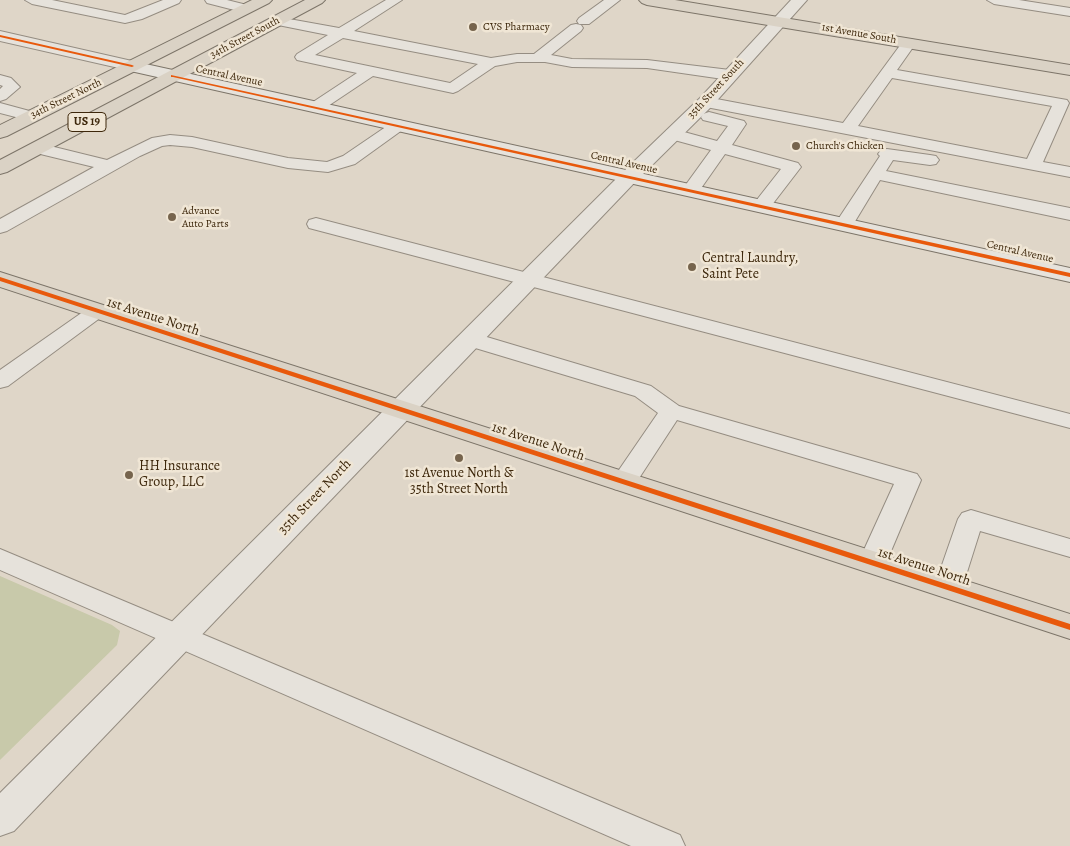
<!DOCTYPE html>
<style>
body{margin:0}
canvas{display:block;background:#dfd6c8}
</style>
<canvas width="1070" height="846"></canvas>
<script>
const context = document.querySelector('canvas').getContext('2d');
context.lineJoin = 'round';
function fill(path, color) { context.fillStyle = color; context.fill(path, 'evenodd'); }
const toPath = rows => new Path2D(rows.map(r => 'M' + r).join(''));
function trace(path, color, width, dash) { context.strokeStyle = color; context.lineWidth = width; context.lineCap = dash ? 'butt' : 'round'; context.setLineDash(dash || []); context.stroke(path); }
function write(font, color, halo, rows, align = 'center') {
  context.font = font + ' Alegreya,serif'; context.lineWidth = 5; context.setLineDash([]); context.textBaseline = 'middle'; context.strokeStyle = halo; context.fillStyle = color; for (const [text, x, y, turn = 0] of rows) {
    context.save(); context.translate(x, y); context.rotate((+turn || 0) * Math.PI / 180); context.textAlign = isNaN(turn) ? turn : align; if (halo) context.strokeText(text, 0, 0); context.fillText(text, 0, 0); context.restore();
  }
}
const green = toPath([
 [0,576,112,625,120,631,117,645,0,760]
]);
const service = toPath([
 [25,0,52,0,125,15,163,0,181,0,179,3,142,19,125,23,32,4,25,0],
 [205,0,227,0,251,6,253,9,246,13,207,3,205,0],
 [386,0,402,0,354,31,491,58,517,54,534,54,571,25,576,24,581,25,583,28,581,31,551,55,572,59,647,60,730,70,735,72,738,75,735,78,730,80,647,68,572,67,545,62,517,62,495,66,458,91,453,93,373,76,322,110,310,110,308,107,310,104,357,73,297,60,295,57,297,54,328,35,278,25,271,21,278,17,339,28,386,0],
 [343,38,478,64,450,83,315,55,343,38],
 [604,0,620,0,589,24,579,24,577,21,579,18,604,0],
 [987,0,1019,0,1070,8,1070,16,994,4,987,0],
 [909,39,914,40,916,43,897,70,1067,100,1069,103,1043,162,1070,167,1070,177,706,107,700,105,698,102,700,99,706,97,843,123,904,40,909,39],
 [892,78,1052,106,1027,159,858,126,892,78],
 [0,75,11,78,20,87,6,99,0,101,0,89,3,86,0,85,0,75],
 [0,103,37,113,39,116,37,119,31,121,0,113,0,103],
 [709,112,744,121,746,124,732,145,798,163,801,167,768,210,761,212,754,210,752,206,781,169,725,154,697,194,691,195,685,194,682,190,711,150,667,138,665,134,667,130,673,129,717,141,728,126,703,120,701,117,703,114,709,112],
 [399,120,405,122,407,125,405,128,355,164,328,172,288,168,192,147,170,145,162,146,140,156,7,231,0,233,0,219,94,167,32,152,30,148,32,144,38,143,107,160,152,138,170,135,192,137,288,158,327,162,343,156,393,122,399,120],
 [887,149,930,155,936,156,939,160,936,164,930,165,893,160,886,171,1070,208,1070,220,880,180,851,228,844,230,837,228,835,224,880,156,878,154,881,150,887,149],
 [316,218,1070,414,1070,428,309,228,307,224,309,220,316,218],
 [97,305,104,307,107,311,104,315,8,386,0,388,0,370,90,307,97,305],
 [470,332,651,386,679,406,917,474,921,480,886,563,882,570,872,573,862,570,858,563,894,484,677,420,632,489,623,491,614,489,610,483,658,413,635,396,462,344,459,339,462,334,470,332],
 [971,510,1070,539,1070,557,980,531,962,588,958,595,948,598,938,595,934,588,958,519,962,513,971,510],
 [0,549,680,835,685,846,631,846,0,570,0,549]
]);
const minor = toPath([
 [791,0,807,0,712,106,637,180,14,831,0,836,0,793,623,172,700,98,791,0]
]);
const tertiary = toPath([
 [0,31,132,61,138,62,141,66,138,70,132,71,0,41,0,31]
]);
const secondary = toPath([
 [132,61,1070,268,1070,282,126,70,123,66,126,62,132,61]
]);
const primary = toPath([
 [639,0,675,0,1070,65,1070,75,647,5,642,3,639,0],
 [0,272,1070,614,1070,639,0,287,0,272]
]);
const trunk = toPath([
 [252,0,272,0,269,3,7,136,0,138,0,125,252,0],
 [305,0,325,0,322,3,7,172,0,174,0,160,305,0]
]);
const cycleway = toPath([
 [0,35,132,65,134,66,132,67,0,37,0,35],
 [171,75,1070,273,1070,277,173,77,171,77,171,75],
 [0,277,1070,624,1070,630,0,281,0,277]
]);
const markers = [
 [473,27,5,"#76644d"],
 [796,146,5,"#76644d"],
 [172,217,5,"#76644d"],
 [692,267,5,"#76644d"],
 [459,458,5,"#76644d"],
 [129,475,5,"#76644d"]
];
const farPoinames = [
 ["CVS Pharmacy",483,27],
 ["Church's Chicken",806,146],
 ["Advance",182,211],
 ["Auto Parts",182,224]
];
const farStreetnames = [
 ["1st Avenue South",859,34,10],
 ["34th Street South",245,38,-28],
 ["Central Avenue",229,76,12],
 ["35th Street South",716,89,-47],
 ["34th Street North",66,99,-26],
 ["Central Avenue",624,163,13],
 ["Central Avenue",1020,252,13]
];
const shields = [
 [87,122,38]
];
const shieldNames = [
 ["US 19",87,122]
];
const poiNames = [
 ["Central Laundry,",702,259],
 ["Saint Pete",702,275],
 ["HH Insurance",139,467],
 ["Group, LLC",139,483],
 ["1st Avenue North &",459,474,"center"],
 ["35th Street North",459,490,"center"]
];
const streetNames = [
 ["1st Avenue North",153,317,18],
 ["1st Avenue North",538,442,18],
 ["35th Street North",315,497,-46],
 ["1st Avenue North",924,567,18]
];
fill(green, '#c8c9aa');
trace(service, '#958d82', 2);
trace(minor, '#958d82', 2);
trace(tertiary, '#958d82', 2);
trace(secondary, '#7d7569', 2);
trace(primary, '#7d7569', 2);
trace(trunk, '#7d7569', 2);
fill(service, '#e6e2db');
fill(minor, '#e6e2db');
fill(tertiary, '#e6e2db');
fill(secondary, '#e6e2db');
fill(primary, '#dad2c5');
fill(trunk, '#dad2c5');
fill(cycleway, '#e8590c');
for (const [x, y, r, color] of markers) { const dot = new Path2D(); dot.arc(x, y, r, 0, 2 * Math.PI); context.fillStyle = color; context.fill(dot); trace(dot, '#f0e6d5', 2); }
write('11px', '#3d270b', '#f0e6d5', farPoinames, 'left');
write('11px', '#3d270b', '#f0e6d5', farStreetnames);
for (const [x, y, w] of shields) { const box = new Path2D(); box.roundRect(x - w / 2, y - 9.5, w, 19, 4); context.fillStyle = '#f0e6d5'; context.fill(box); trace(box, '#3d270b', 1); }
write('bold 12px', '#3d270b', null, shieldNames);
write('14px', '#3d270b', '#f0e6d5', poiNames, 'left');
write('14px', '#3d270b', '#f0e6d5', streetNames);
</script>
